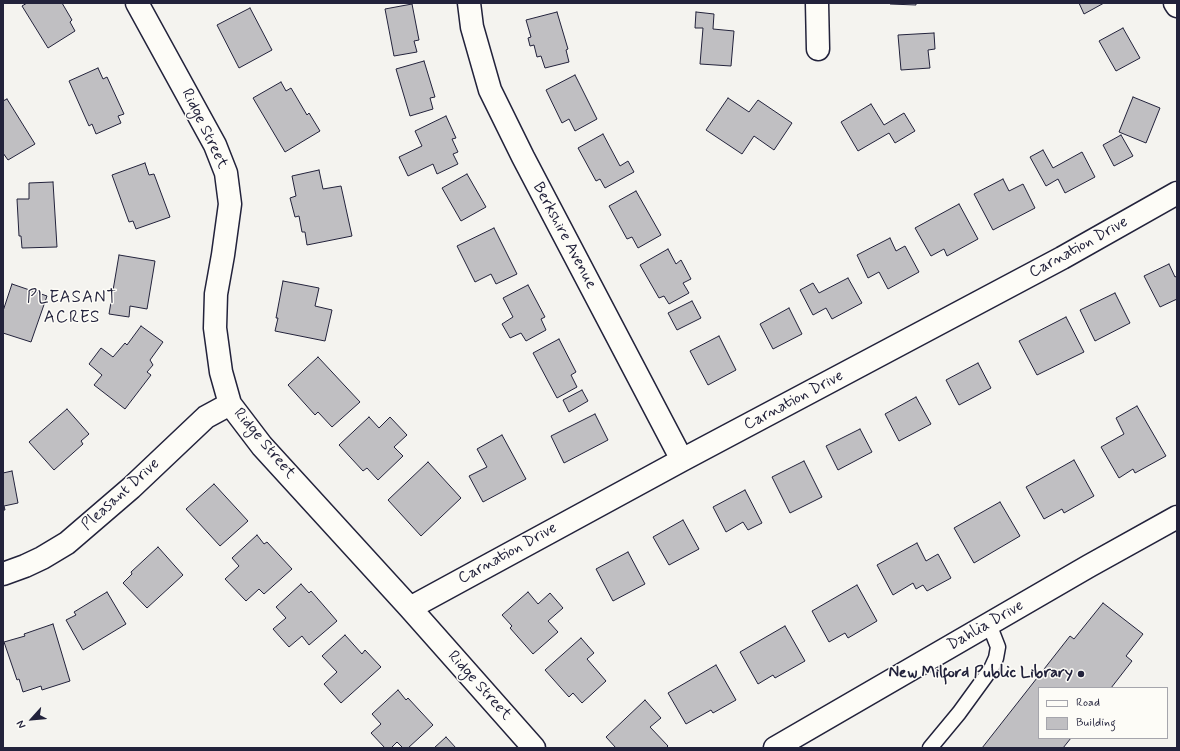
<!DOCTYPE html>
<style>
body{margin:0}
#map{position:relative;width:1180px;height:751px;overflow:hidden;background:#f4f3ef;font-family:Mynerve,sans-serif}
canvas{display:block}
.frame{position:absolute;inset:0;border:4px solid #22223b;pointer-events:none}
.legend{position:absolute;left:1038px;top:687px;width:130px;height:52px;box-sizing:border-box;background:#fdfcf7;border:1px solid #a5a5ac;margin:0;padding:5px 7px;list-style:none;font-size:12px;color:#22223b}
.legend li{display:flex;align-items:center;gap:8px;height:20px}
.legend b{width:20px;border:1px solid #a5a5ac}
.north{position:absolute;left:12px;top:699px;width:40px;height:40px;-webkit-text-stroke:3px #fdfcf7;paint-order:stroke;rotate:243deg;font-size:11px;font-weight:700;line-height:16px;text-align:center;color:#22223b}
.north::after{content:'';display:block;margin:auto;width:14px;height:18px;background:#22223b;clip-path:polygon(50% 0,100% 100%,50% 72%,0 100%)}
</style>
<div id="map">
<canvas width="1180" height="751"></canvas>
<div class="frame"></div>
<ul class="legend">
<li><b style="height:5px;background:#fdfcf7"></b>Road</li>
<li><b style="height:11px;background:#c0bfc2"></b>Building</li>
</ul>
<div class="north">N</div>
</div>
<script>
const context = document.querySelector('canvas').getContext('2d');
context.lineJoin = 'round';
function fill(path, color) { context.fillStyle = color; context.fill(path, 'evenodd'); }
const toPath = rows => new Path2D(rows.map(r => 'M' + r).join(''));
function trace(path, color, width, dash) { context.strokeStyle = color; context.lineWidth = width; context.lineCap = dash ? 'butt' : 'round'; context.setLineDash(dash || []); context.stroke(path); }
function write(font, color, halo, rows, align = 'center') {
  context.font = font + ' Mynerve,sans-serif'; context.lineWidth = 3; context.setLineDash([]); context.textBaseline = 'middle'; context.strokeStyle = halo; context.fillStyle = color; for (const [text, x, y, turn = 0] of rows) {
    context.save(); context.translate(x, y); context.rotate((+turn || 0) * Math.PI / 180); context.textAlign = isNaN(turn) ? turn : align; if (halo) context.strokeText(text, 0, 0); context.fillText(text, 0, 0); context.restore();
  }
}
const building = toPath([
 [27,3,62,3,72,20,70,22,75,31,48,48,22,6,27,3],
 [890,3,916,3,916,5,890,4,890,3],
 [1079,3,1104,3,1084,14,1079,3],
 [412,4,419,40,414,41,417,52,394,56,385,9,412,4],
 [250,8,272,50,239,68,217,25,250,8],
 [557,12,568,49,566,50,569,62,545,68,541,56,537,57,534,45,530,46,528,38,531,37,526,20,557,12],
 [696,12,714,14,713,29,734,31,731,66,700,64,703,28,695,28,696,12],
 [1123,28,1140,58,1116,71,1099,41,1123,28],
 [934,33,935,49,928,50,930,68,901,70,898,35,934,33],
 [424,61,435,97,430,98,433,109,410,116,396,69,424,61],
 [98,68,103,79,107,77,124,114,118,116,121,123,96,134,92,124,89,126,69,81,98,68],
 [575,75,597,119,575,131,569,119,562,123,546,90,575,75],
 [281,82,286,91,291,88,307,115,309,113,320,131,285,152,253,98,281,82],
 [1133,97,1160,108,1146,143,1119,132,1133,97],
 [728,98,749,112,758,100,792,123,774,150,754,136,742,154,706,130,728,98],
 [7,99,35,144,8,160,3,153,3,101,7,99],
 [871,104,884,125,904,113,915,131,895,143,889,133,858,151,841,122,871,104],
 [446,116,456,138,452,139,458,152,453,154,458,164,437,174,433,164,408,176,399,157,422,146,415,131,446,116],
 [603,134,620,166,628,161,634,172,605,188,600,179,596,181,578,148,603,134],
 [1121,135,1133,156,1114,166,1103,145,1121,135],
 [1043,150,1053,168,1082,152,1095,177,1065,193,1058,179,1046,186,1030,157,1043,150],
 [145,163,149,175,154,174,170,217,136,229,133,221,129,222,112,175,145,163],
 [319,170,323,189,341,186,352,236,307,245,305,232,302,232,299,216,295,217,290,198,296,196,292,176,319,170],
 [467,174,486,207,461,221,442,188,467,174],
 [1003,179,1009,191,1023,184,1035,208,993,230,974,194,1003,179],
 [53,182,57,247,22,248,21,236,19,236,17,199,29,199,29,183,53,182],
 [636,191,661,235,638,248,632,237,627,239,609,206,636,191],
 [959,204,978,239,947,256,944,249,931,256,915,228,959,204],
 [494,228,517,274,496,284,491,274,475,282,457,246,494,228],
 [890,238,896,251,905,246,919,272,888,289,879,272,868,278,857,255,890,238],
 [668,249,676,264,681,260,691,279,683,283,689,293,669,304,664,296,659,298,640,265,668,249],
 [119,255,155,261,147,309,130,306,129,317,109,314,119,255],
 [1169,264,1175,277,1177,276,1177,299,1160,307,1144,276,1169,264],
 [848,278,862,303,832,319,826,308,813,315,800,290,813,283,819,293,848,278],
 [283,281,319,288,315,306,332,310,325,341,275,331,278,318,276,318,283,281],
 [12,284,47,296,31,342,3,333,3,311,12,284],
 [528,285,545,317,541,319,546,330,526,341,521,333,510,338,502,324,513,317,503,298,528,285],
 [1115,293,1130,323,1095,341,1080,310,1115,293],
 [692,301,701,318,677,330,668,313,692,301],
 [789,308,802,334,773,349,760,324,789,308],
 [1066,317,1084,352,1037,375,1019,341,1066,317],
 [141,326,163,342,150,360,153,365,147,372,151,375,125,409,94,385,102,375,89,364,101,348,113,357,125,343,127,345,141,326],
 [719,336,736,370,708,385,690,351,719,336],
 [559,339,576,372,571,375,577,387,557,398,533,353,559,339],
 [318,357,360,402,332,427,318,412,315,415,288,385,318,357],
 [978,363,991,388,959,405,946,380,978,363],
 [582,390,588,401,569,412,563,400,582,390],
 [916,397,931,424,899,441,885,414,916,397],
 [1137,406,1166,456,1135,473,1133,469,1119,478,1101,447,1124,434,1116,418,1137,406],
 [67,409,89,434,81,441,83,444,54,470,29,442,67,409],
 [595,414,608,440,564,463,551,436,595,414],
 [369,417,379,428,390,417,407,435,394,447,403,456,378,480,367,468,363,471,339,445,369,417],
 [860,429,872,452,838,470,826,446,860,429],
 [502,435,526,479,483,502,469,476,487,467,477,449,502,435],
 [1074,460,1094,496,1064,513,1062,509,1044,519,1026,487,1074,460],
 [804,461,822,497,790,513,772,477,804,461],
 [428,462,461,498,421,536,388,500,428,462],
 [12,471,18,503,4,506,5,510,3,510,3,473,12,471],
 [214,484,248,521,220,546,186,509,214,484],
 [745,490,762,523,748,530,743,522,726,532,713,507,745,490],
 [1000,502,1020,536,974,563,954,528,1000,502],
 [683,520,699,549,669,565,653,537,683,520],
 [257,535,264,544,267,542,292,569,264,594,259,589,246,601,225,579,239,566,232,558,257,535],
 [917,543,926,561,938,554,951,578,927,591,923,585,916,589,913,583,893,595,877,565,917,543],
 [158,547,183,575,147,608,123,583,132,574,131,572,158,547],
 [628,552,645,584,613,601,596,569,628,552],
 [301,584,309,593,311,591,337,621,309,645,302,636,289,647,273,629,286,618,276,607,301,584],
 [857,585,877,621,848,638,845,633,829,642,812,611,857,585],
 [107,592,126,624,83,650,66,620,76,615,74,612,107,592],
 [528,592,538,604,550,593,563,608,548,621,558,632,533,654,510,628,512,626,502,615,528,592],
 [1103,603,1143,634,1126,656,1132,661,1111,688,1039,688,1039,738,1071,738,1063,748,982,748,1070,636,1074,639,1103,603],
 [53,624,70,681,42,690,41,686,23,692,19,679,17,680,4,642,25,636,24,634,53,624],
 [785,626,805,661,775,678,773,675,758,684,740,652,785,626],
 [345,635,362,654,365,650,381,667,341,703,324,684,337,672,322,656,345,635],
 [581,638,594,653,587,659,606,681,582,703,573,693,569,697,545,670,581,638],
 [716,665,736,700,713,713,711,710,686,724,668,693,716,665],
 [398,690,406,700,408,698,433,725,408,748,403,748,397,742,391,748,385,748,371,733,381,724,372,714,398,690],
 [645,700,661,718,650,727,668,746,666,748,616,748,606,737,645,700],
 [446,737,456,748,434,748,446,737]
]);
const service = toPath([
 [930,748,959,713,991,669,996,658,998,647,989,624]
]);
const minor = toPath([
 [137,3,215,145,226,173,230,204,223,255,216,294,215,328,221,372,230,404,262,446,410,608,534,748],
 [469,3,472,27,490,90,523,157,682,460],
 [817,3,818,49],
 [1175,3,1177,6],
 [3,574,25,566,42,558,67,543,131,488,206,417,230,404],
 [410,608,682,460,1062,258,1177,193],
 [775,748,1089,566,1177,517]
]);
const markers = [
 [1081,674,4,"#22223b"]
];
const streetNames = [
 ["Ridge Street",204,129,64],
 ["Berkshire Avenue",564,236,62],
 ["Carnation Drive",1079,248,-29],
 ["Carnation Drive",794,401,-28],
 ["Ridge Street",264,444,50],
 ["Pleasant Drive",121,495,-42],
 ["Carnation Drive",508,554,-29],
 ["Dahlia Drive",986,626,-30],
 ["Ridge Street",479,686,48]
];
const poiNames = [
 ["New Milford Public Library",1073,674]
];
const neighbourhoodNames = [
 ["PLEASANT",72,298],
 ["ACRES",72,318]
];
fill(building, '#c0bfc2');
trace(building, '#22223b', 1);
trace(service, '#22223b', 17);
trace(minor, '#22223b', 25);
trace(service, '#fdfcf7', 14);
trace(minor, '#fdfcf7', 22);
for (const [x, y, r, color] of markers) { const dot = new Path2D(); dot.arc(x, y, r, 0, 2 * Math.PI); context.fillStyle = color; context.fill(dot); trace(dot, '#fdfcf7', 1.5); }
write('16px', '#22223b', '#fdfcf7', streetNames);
write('bold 16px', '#22223b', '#fdfcf7', poiNames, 'right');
context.letterSpacing = '1px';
write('17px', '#22223b', '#fdfcf7', neighbourhoodNames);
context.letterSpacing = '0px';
</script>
